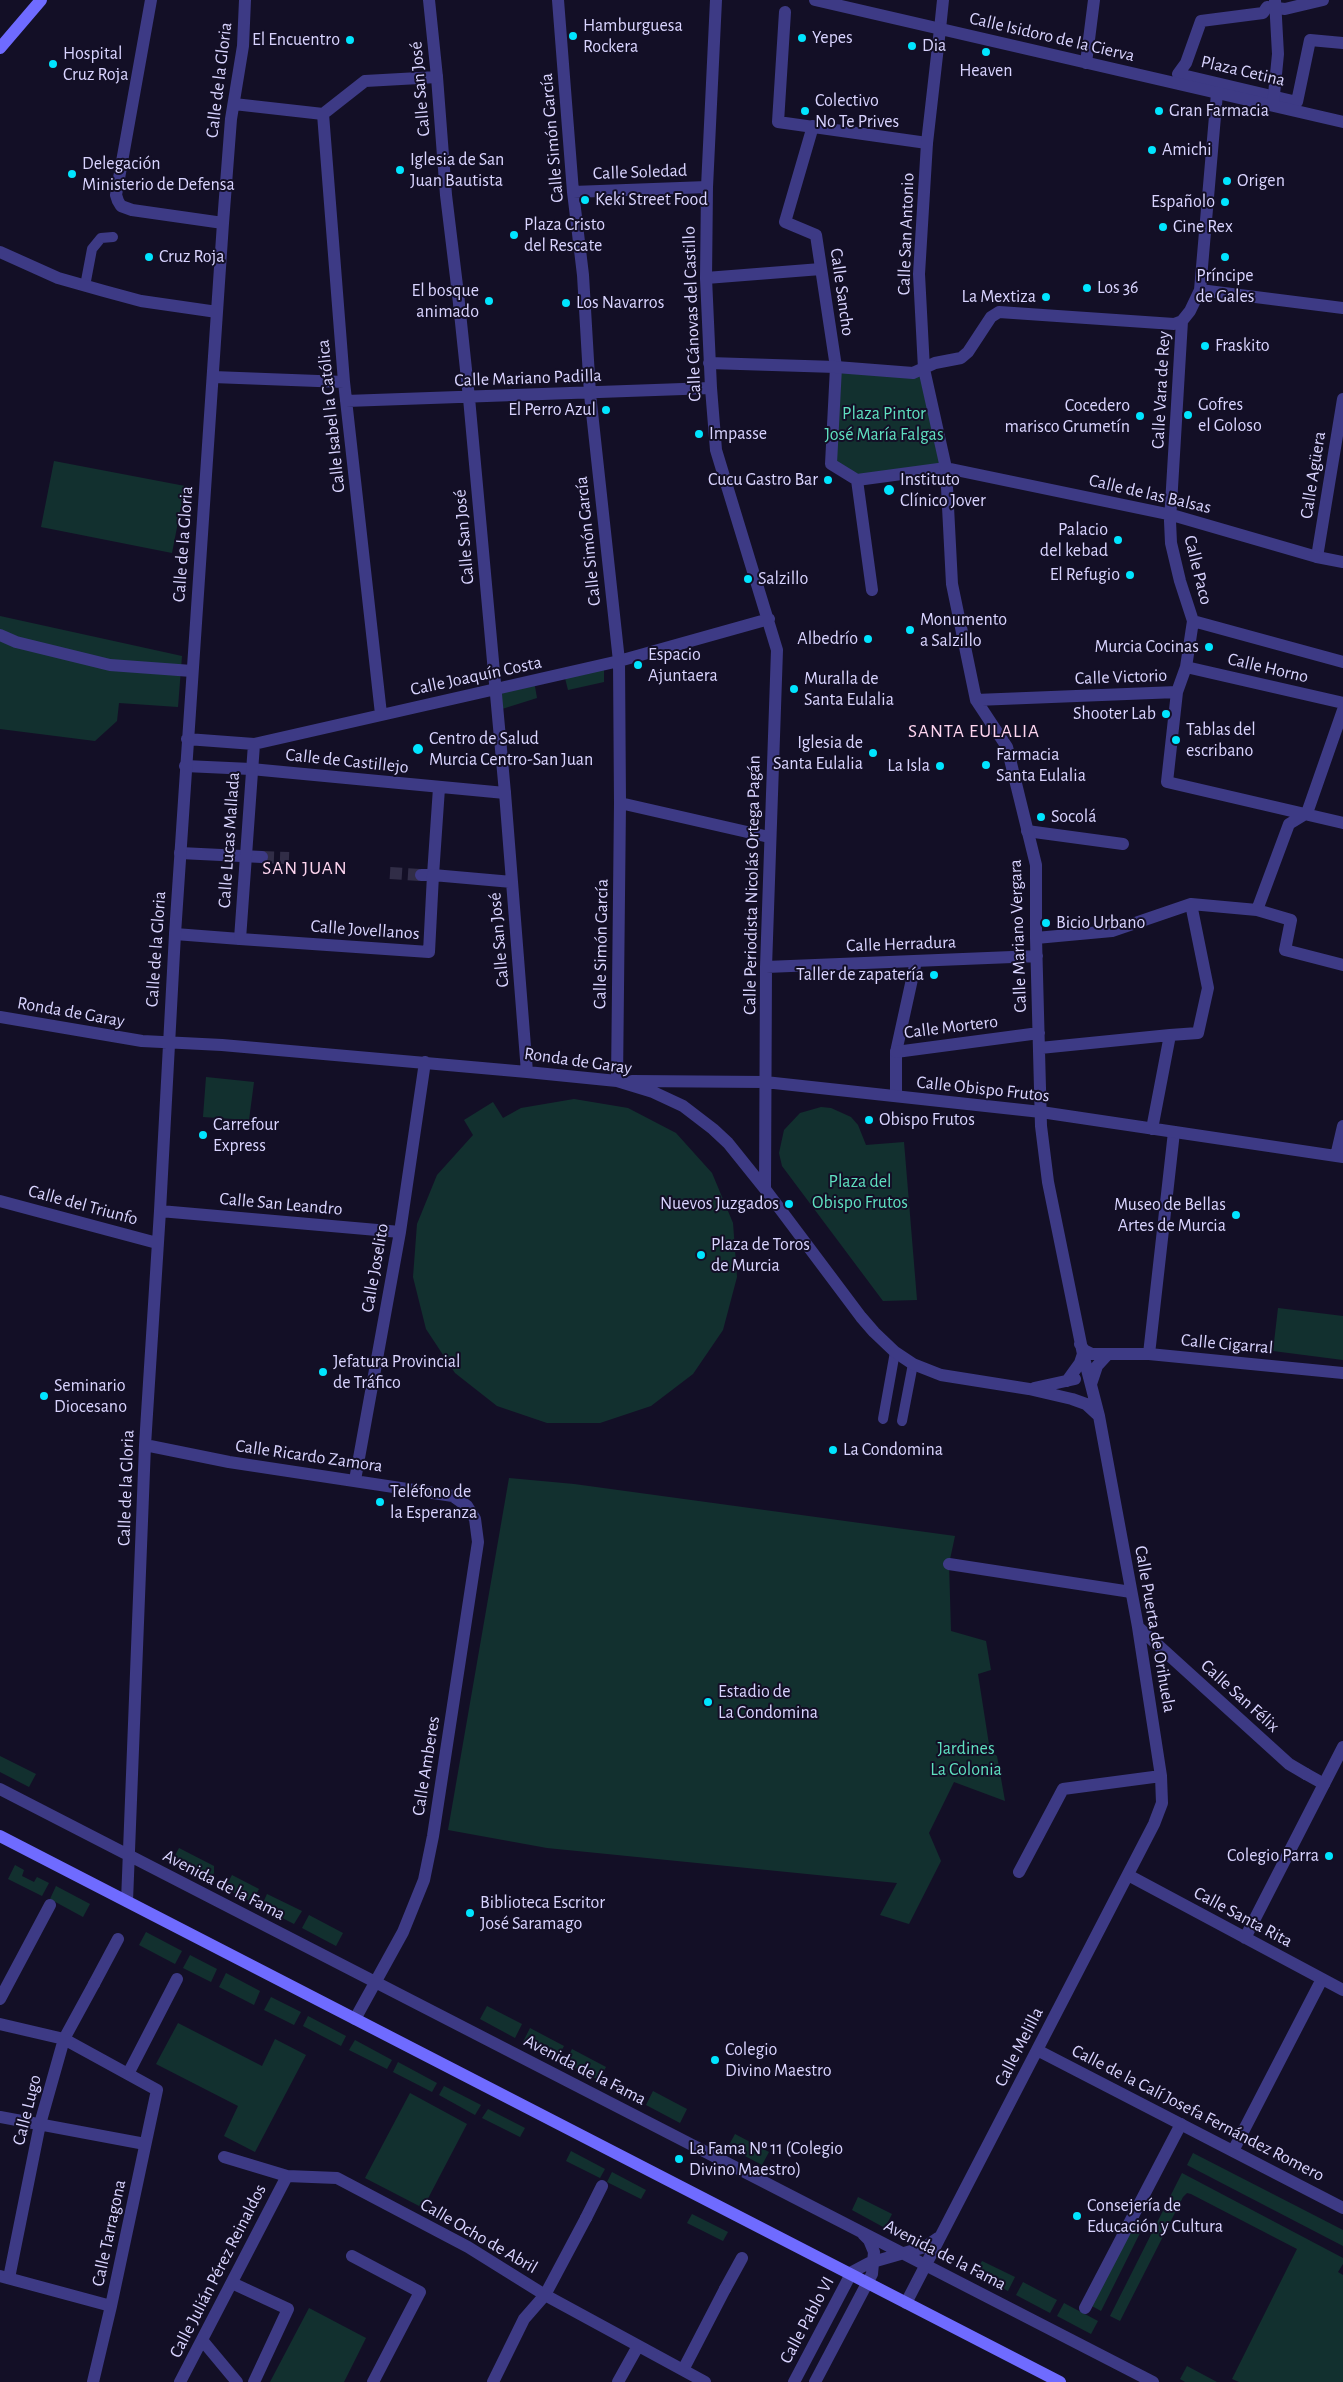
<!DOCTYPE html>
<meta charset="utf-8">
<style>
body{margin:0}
canvas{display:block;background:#130f26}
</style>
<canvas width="1343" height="2382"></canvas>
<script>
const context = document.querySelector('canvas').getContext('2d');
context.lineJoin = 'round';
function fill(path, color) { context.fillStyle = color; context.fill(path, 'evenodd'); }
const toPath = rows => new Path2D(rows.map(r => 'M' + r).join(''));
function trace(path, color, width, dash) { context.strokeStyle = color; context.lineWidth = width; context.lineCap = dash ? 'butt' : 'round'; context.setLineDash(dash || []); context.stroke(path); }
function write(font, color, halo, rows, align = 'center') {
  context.font = font + ' "Alegreya Sans",sans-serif'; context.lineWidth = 4; context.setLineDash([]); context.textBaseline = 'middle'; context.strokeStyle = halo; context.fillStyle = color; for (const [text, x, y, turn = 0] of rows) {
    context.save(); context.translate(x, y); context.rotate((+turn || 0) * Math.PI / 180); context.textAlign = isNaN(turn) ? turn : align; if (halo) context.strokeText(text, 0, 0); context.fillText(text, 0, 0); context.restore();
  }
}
const green = toPath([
 [836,367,924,369,946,468,857,480,831,464],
 [54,461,185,486,172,553,41,527],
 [0,616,182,656,178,707,119,703,117,721,95,741,0,729],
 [604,668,604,682,568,690,564,674],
 [534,681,537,698,502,709,500,692],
 [206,1077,254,1082,249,1120,203,1117],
 [574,1099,628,1108,676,1133,712,1173,733,1223,737,1277,723,1330,693,1374,651,1406,600,1423,547,1423,497,1406,455,1373,426,1329,413,1277,417,1224,437,1175,473,1135,464,1120,493,1102,503,1118,521,1108],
 [821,1107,831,1108,851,1117,858,1125,866,1145,904,1142,917,1300,883,1301,782,1166,779,1153,784,1130,800,1113],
 [1278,1308,1343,1316,1343,1360,1273,1351],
 [509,1478,574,1484,955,1536,949,1564,951,1631,986,1641,991,1670,978,1674,990,1751,997,1756,1005,1801,954,1782,929,1833,941,1861,909,1924,880,1915,897,1883,547,1848,448,1830],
 [0,1756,36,1774,29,1787,0,1772],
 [179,1848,214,1866,214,1873,209,1880,172,1861],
 [15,1865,24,1870,22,1876,34,1882,37,1877,49,1883,42,1896,8,1879],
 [232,1875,259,1889,252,1902,225,1888],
 [56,1886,90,1904,83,1917,50,1899],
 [267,1894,302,1911,294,1924,261,1907],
 [309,1915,343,1933,336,1946,302,1928],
 [146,1932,182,1951,175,1964,139,1945],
 [190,1955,217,1969,211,1982,183,1968],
 [226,1973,260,1991,254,2005,219,1987],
 [271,1997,301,2012,294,2025,264,2010],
 [487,2006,522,2024,515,2038,480,2019],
 [308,2016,346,2036,341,2046,303,2026],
 [178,2023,262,2066,275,2039,306,2055,255,2152,224,2136,238,2106,156,2064],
 [530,2028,564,2046,557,2059,523,2042],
 [355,2040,392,2060,387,2069,349,2050],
 [572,2049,606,2067,599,2080,565,2063],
 [398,2062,437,2083,432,2092,393,2072],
 [444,2086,481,2105,475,2115,439,2095],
 [653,2091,687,2109,680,2123,646,2105],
 [410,2093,467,2124,423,2208,365,2178],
 [488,2109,525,2128,520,2137,482,2118],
 [735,2134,769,2152,762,2165,728,2147],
 [571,2151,605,2169,600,2178,566,2161],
 [1193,2153,1343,2230,1343,2246,1187,2165],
 [612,2172,646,2190,641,2199,607,2182],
 [1182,2173,1343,2258,1343,2264,1338,2272,1343,2275,1343,2382,1239,2382,1232,2379,1297,2249,1191,2194,1187,2193,1183,2197,1120,2321,1110,2316],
 [858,2197,892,2214,885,2228,852,2210],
 [692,2214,728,2232,723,2241,687,2223],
 [1136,2218,1145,2223,1101,2311,1090,2305],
 [982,2261,1015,2277,1008,2291,975,2274],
 [1023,2282,1057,2300,1050,2313,1016,2295],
 [1064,2303,1098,2321,1091,2334,1057,2316],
 [309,2308,366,2338,344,2382,270,2382],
 [1187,2366,1217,2382,1185,2382,1180,2379]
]);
const pedestrianTunnel = toPath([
 [262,857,289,858],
 [390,873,421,875]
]);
const service = toPath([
 [85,286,92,249,101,238,113,237],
 [883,1419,895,1352],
 [902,1421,913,1364]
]);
const pedestrian = toPath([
 [1323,0,1285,9,1267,7,1263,13,1201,21,1186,63,1178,74,1297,102,1310,40,1343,43],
 [785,12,778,122,927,143],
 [940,29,943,0],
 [437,77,446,195,458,294],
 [813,126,785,222,816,235,836,367,831,464,857,480,946,468],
 [706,278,821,269],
 [857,480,872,590],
 [1317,557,1343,399],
 [0,635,16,642,110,665,192,671],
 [185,766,251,769,505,793],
 [1027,831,1123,844],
 [180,853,262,857],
 [421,875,433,875,439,788],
 [175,934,240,939],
 [896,1096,896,1052,916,961],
 [1149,1354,1174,1132],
 [949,1564,1131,1592],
 [1306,1774,1324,1784],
 [94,1984,118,1939],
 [0,1999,50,1905],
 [586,2218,602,2186],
 [725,2289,742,2258],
 [1085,2308,1181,2124]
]);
const minor = toPath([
 [151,0,116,195,118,201,121,206,132,210,223,223],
 [558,0,573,192,583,275,590,394,619,661,620,803,617,1081],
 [716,0,707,187,706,278,711,388,716,450,777,650,766,967,765,1189],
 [815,0,1343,122],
 [940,29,927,143,919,274,924,369,946,468,952,584,976,700,1007,747,1036,865,1036,938,1041,1126,1048,1182,1083,1354,1080,1363,1067,1381],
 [1086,63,1094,0],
 [1217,93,1200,290,1190,311,1182,321,1170,521,1171,543,1180,581,1193,621,1186,667,1177,692,1167,782,1343,823],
 [234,104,323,114,365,81,437,77,429,0],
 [1273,105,1278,54,1275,0],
 [323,114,344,382,381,714],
 [573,192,707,187],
 [0,252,58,278,104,291,141,301,217,312],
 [1200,290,1343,308],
 [458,294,469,398,505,793,527,1072],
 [709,363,836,367,913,373,935,363,961,358,968,352,991,317,999,312,1174,324,1182,321],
 [213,377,344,382],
 [346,401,711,388],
 [946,468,1172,515,1317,557,1343,562],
 [1193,621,1343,662],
 [1186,667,1343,703],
 [976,700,1177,692],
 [187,739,254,744,619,661,769,619],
 [254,744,240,939,429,952,433,875,512,882],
 [620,803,769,837],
 [1257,910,1289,824,1307,813,1343,710],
 [1036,938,1112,931,1191,904,1257,910,1291,920,1285,950,1343,965],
 [766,967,1037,956],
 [0,1017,142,1041,222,1045,527,1072,617,1081,653,1092,683,1106,713,1129,728,1143,765,1189,861,1317,874,1332,895,1352,913,1364,941,1375,1029,1389,1072,1399,1086,1404,1099,1416],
 [1170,1035,1198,1033,1208,988,1191,904],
 [1040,1048,1170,1035,1152,1129],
 [896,1052,1039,1033],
 [632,1081,765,1082,1041,1112,1343,1157],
 [1336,1156,1343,1126],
 [0,1201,157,1243],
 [160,1211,400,1232],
 [1080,1344,1084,1350,1092,1354,1149,1354,1343,1373],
 [1091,1384,1097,1366,1108,1354],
 [1034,1388,1075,1379],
 [145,1445,229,1462,453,1496,467,1506,475,1519,478,1542,433,1836,424,1880,403,1932,355,2019],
 [355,1480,400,1232,425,1062],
 [1138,1627,1289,1764,1306,1774],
 [0,1789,1153,2382],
 [1019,1872,1063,1789,1161,1776],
 [1128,1875,1343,1990],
 [127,1901,145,1445,160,1211,175,934,223,223,231,119,243,46,245,0],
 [1245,1938,1343,1747],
 [0,2024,64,2039,157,2090,111,2306,93,2382],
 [1037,2050,1343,2208],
 [128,2074,177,1979],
 [0,2117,145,2144],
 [1233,2151,1322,1979],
 [224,2157,287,2176,337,2178,468,2247,545,2295,705,2382],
 [352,2256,420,2292,373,2382],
 [0,2276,111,2306],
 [9,2278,40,2124,64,2039,94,1984],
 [232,2283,288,2309,254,2382],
 [906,2303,1154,1824,1162,1803,1161,1776,1138,1627,1099,1416,1083,1354],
 [202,2340,237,2382],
 [683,2370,725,2289],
 [180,2382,287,2176],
 [493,2382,524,2319,545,2295,586,2218],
 [618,2382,638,2346],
 [794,2382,852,2272,869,2263,925,2247,938,2238],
 [815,2382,872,2274,874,2252,869,2240,863,2234]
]);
const secondary = toPath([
 [0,48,41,0],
 [0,1836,1060,2382]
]);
const markers = [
 [573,36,5,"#00e5ff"],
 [802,38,5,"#00e5ff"],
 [350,40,5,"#00e5ff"],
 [912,46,5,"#00e5ff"],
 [986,52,5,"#00e5ff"],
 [53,64,5,"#00e5ff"],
 [805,111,5,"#00e5ff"],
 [1159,111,5,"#00e5ff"],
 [1152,150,5,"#00e5ff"],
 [400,170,5,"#00e5ff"],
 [72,174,5,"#00e5ff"],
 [1227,181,5,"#00e5ff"],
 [585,200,5,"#00e5ff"],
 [1225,202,5,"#00e5ff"],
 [1163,227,5,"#00e5ff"],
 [514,235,5,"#00e5ff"],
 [149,257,5,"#00e5ff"],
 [1225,257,5,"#00e5ff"],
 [1087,288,5,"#00e5ff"],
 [1046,297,5,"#00e5ff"],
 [489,301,5,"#00e5ff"],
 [566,303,5,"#00e5ff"],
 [1205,346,5,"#00e5ff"],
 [606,410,5,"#00e5ff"],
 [1188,415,5,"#00e5ff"],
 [1140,416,5,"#00e5ff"],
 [699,434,5,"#00e5ff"],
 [828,480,5,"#00e5ff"],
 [889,490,6,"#00e5ff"],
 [1118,540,5,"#00e5ff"],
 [1130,575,5,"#00e5ff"],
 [748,579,5,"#00e5ff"],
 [910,630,5,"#00e5ff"],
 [868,639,5,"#00e5ff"],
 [1209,647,5,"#00e5ff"],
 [638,665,5,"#00e5ff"],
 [794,689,5,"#00e5ff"],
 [1166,714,5,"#00e5ff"],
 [1176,740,5,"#00e5ff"],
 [418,749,6,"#00e5ff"],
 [873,753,5,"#00e5ff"],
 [986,765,5,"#00e5ff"],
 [940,766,5,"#00e5ff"],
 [1041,817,5,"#00e5ff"],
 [1046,923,5,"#00e5ff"],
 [934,975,5,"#00e5ff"],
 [869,1120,5,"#00e5ff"],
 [203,1135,5,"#00e5ff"],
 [789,1204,5,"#00e5ff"],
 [1236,1215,5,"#00e5ff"],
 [701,1255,5,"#00e5ff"],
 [323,1372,5,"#00e5ff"],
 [44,1396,5,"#00e5ff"],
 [833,1450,5,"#00e5ff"],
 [380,1502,5,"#00e5ff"],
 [708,1702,5,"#00e5ff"],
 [1329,1856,5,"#00e5ff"],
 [470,1913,5,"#00e5ff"],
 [715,2060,5,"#00e5ff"],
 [679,2159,5,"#00e5ff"],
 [1077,2216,5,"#00e5ff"]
];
const poiNames = [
 ["Hamburguesa",583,26],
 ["Rockera",583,47],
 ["Yepes",812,38],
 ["El Encuentro",340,40,"right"],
 ["Dia",922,46],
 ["Hospital",63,54],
 ["Cruz Roja",63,75],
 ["Heaven",986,71,"center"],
 ["Colectivo",815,101],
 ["No Te Prives",815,122],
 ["Gran Farmacia",1169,111],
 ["Amichi",1162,150],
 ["Iglesia de San",410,160],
 ["Juan Bautista",410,181],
 ["Delegación",82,164],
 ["Ministerio de Defensa",82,185],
 ["Origen",1237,181],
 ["Keki Street Food",595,200],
 ["Españolo",1215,202,"right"],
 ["Plaza Cristo",524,225],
 ["del Rescate",524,246],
 ["Cine Rex",1173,227],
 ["Cruz Roja",159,257],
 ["Príncipe",1225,276,"center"],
 ["de Gales",1225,297,"center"],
 ["Los 36",1097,288],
 ["El bosque",479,291,"right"],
 ["animado",479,312,"right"],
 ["La Mextiza",1036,297,"right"],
 ["Los Navarros",576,303],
 ["Fraskito",1215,346],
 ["Gofres",1198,405],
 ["el Goloso",1198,426],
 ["Cocedero",1130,406,"right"],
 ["marisco Grumetín",1130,427,"right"],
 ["El Perro Azul",596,410,"right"],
 ["Impasse",709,434],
 ["Cucu Gastro Bar",818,480,"right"],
 ["Instituto",900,480],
 ["Clínico Jover",900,501],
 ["Palacio",1108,530,"right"],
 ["del kebad",1108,551,"right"],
 ["El Refugio",1120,575,"right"],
 ["Salzillo",758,579],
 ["Monumento",920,620],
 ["a Salzillo",920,641],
 ["Albedrío",858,639,"right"],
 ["Murcia Cocinas",1199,647,"right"],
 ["Espacio",648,655],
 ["Ajuntaera",648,676],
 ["Muralla de",804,679],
 ["Santa Eulalia",804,700],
 ["Shooter Lab",1156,714,"right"],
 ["Tablas del",1186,730],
 ["escribano",1186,751],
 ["Centro de Salud",429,739],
 ["Murcia Centro-San Juan",429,760],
 ["Iglesia de",863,743,"right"],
 ["Santa Eulalia",863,764,"right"],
 ["Farmacia",996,755],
 ["Santa Eulalia",996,776],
 ["La Isla",930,766,"right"],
 ["Socolá",1051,817],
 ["Bicio Urbano",1056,923],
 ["Taller de zapatería",924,975,"right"],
 ["Obispo Frutos",879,1120],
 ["Carrefour",213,1125],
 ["Express",213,1146],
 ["Nuevos Juzgados",779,1204,"right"],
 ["Museo de Bellas",1226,1205,"right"],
 ["Artes de Murcia",1226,1226,"right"],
 ["Plaza de Toros",711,1245],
 ["de Murcia",711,1266],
 ["Jefatura Provincial",333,1362],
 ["de Tráfico",333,1383],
 ["Seminario",54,1386],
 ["Diocesano",54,1407],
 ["La Condomina",843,1450],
 ["Teléfono de",390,1492],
 ["la Esperanza",390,1513],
 ["Estadio de",718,1692],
 ["La Condomina",718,1713],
 ["Colegio Parra",1319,1856,"right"],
 ["Biblioteca Escritor",480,1903],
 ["José Saramago",480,1924],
 ["Colegio",725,2050],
 ["Divino Maestro",725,2071],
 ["La Fama Nº 11 (Colegio",689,2149],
 ["Divino Maestro)",689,2170],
 ["Consejería de",1087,2206],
 ["Educación y Cultura",1087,2227]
];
const streetNames = [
 ["Calle Isidoro de la Cierva",1052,37,13],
 ["Plaza Cetina",1243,71,13],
 ["Calle de la Gloria",219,80,-83],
 ["Calle San José",420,89,-95],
 ["Calle Simón García",552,138,-95],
 ["Calle Soledad",640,172,-2],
 ["Calle San Antonio",906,234,-88],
 ["Calle Sancho",842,292,82],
 ["Calle Cánovas del Castillo",692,314,-92],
 ["Calle Mariano Padilla",528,378,-2],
 ["Calle Vara de Rey",1161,390,-87],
 ["Calle Isabel la Católica",331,416,-96],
 ["Calle Agüera",1313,475,-81],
 ["Calle de las Balsas",1150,494,13],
 ["Calle San José",464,537,-95],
 ["Calle Simón García",588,541,-96],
 ["Calle de la Gloria",183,544,-86],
 ["Calle Paco",1198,570,76],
 ["Calle Horno",1268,668,13],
 ["Calle Joaquín Costa",476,676,-12],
 ["Calle Victorio",1121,677,-2],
 ["Calle de Castillejo",347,761,6],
 ["Calle Lucas Mallada",229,840,-86],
 ["Calle Periodista Nicolás Ortega Pagán",752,885,-89],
 ["Calle Jovellanos",365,930,4],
 ["Calle Mariano Vergara",1018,936,-92],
 ["Calle San José",499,940,-95],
 ["Calle Simón García",601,944,-89],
 ["Calle Herradura",901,944,-2],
 ["Calle de la Gloria",156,949,-86],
 ["Ronda de Garay",71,1012,10],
 ["Calle Mortero",951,1027,-7],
 ["Ronda de Garay",578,1061,8],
 ["Calle Obispo Frutos",983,1089,6],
 ["Calle San Leandro",281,1204,5],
 ["Calle del Triunfo",83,1205,15],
 ["Calle Joselito",375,1268,-80],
 ["Calle Cigarral",1227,1344,5],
 ["Calle Ricardo Zamora",309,1456,8],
 ["Calle de la Gloria",126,1488,-88],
 ["Calle Puerta de Orihuela",1155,1629,80],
 ["Calle San Félix",1240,1696,42],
 ["Calle Amberes",426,1766,-81],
 ["Avenida de la Fama",224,1885,27],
 ["Calle Santa Rita",1243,1917,28],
 ["Calle Melilla",1019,2047,-63],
 ["Avenida de la Fama",585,2070,27],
 ["Calle Lugo",27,2110,-76],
 ["Calle de la Calí Josefa Fernández Romero",1198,2113,27],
 ["Calle Tarragona",109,2233,-78],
 ["Calle Ocho de Abril",479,2236,30],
 ["Avenida de la Fama",945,2255,27],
 ["Calle Julián Pérez Reinaldos",218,2271,-63],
 ["Calle Pablo VI",807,2320,-62]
];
const parkNames = [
 ["Plaza Pintor",884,414],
 ["José María Falgas",884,435],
 ["Plaza del",860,1182],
 ["Obispo Frutos",860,1203],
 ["Jardines",966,1749],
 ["La Colonia",966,1770]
];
const neighbourhoodNames = [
 ["SANTA EULALIA",974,731],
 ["SAN JUAN",305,868]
];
fill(green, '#12302f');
trace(pedestrianTunnel, '#312d47', 12, [12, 6]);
trace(service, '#3d3a85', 10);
trace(pedestrian, '#3d3a85', 12);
trace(minor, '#3d3a85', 12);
trace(secondary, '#6f6bff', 12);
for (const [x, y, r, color] of markers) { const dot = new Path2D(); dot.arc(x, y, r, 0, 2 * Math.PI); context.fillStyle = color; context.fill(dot); trace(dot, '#130f26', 2); }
write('18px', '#d9d4ff', '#130f26', poiNames, 'left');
write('18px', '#d9d4ff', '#130f26', streetNames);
write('18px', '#5fe0c0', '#130f26', parkNames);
context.letterSpacing = '1px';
write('19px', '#ffd6f0', '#130f26', neighbourhoodNames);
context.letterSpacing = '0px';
</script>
